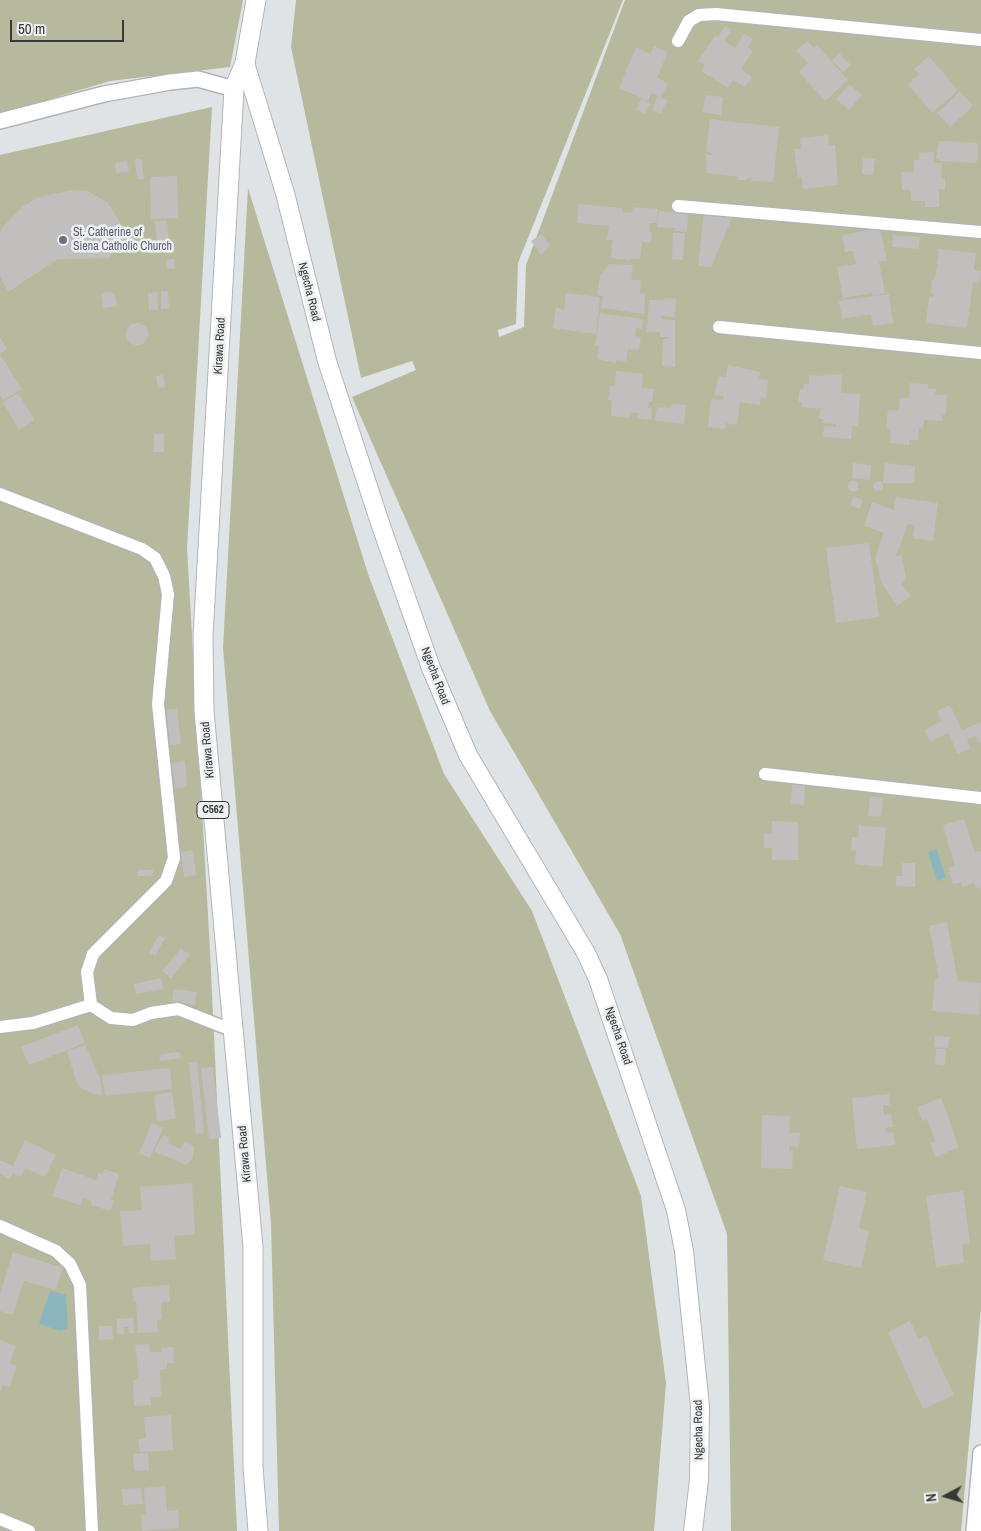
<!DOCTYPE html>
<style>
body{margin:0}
#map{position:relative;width:981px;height:1531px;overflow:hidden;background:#e0e3e5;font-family:"Archivo Narrow",sans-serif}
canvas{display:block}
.north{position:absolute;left:921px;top:1471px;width:50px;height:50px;-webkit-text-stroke:4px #eef0f2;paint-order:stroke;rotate:264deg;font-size:14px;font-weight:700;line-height:20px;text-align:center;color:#363738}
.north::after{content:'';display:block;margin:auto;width:18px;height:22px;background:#363738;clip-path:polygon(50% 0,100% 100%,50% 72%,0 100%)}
.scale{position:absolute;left:10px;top:20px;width:114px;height:22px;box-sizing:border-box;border:2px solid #363738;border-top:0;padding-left:6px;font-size:15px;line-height:18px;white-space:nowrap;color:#363738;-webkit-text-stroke:4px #eef0f2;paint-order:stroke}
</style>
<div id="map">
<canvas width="981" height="1531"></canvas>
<div class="north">N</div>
<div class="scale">50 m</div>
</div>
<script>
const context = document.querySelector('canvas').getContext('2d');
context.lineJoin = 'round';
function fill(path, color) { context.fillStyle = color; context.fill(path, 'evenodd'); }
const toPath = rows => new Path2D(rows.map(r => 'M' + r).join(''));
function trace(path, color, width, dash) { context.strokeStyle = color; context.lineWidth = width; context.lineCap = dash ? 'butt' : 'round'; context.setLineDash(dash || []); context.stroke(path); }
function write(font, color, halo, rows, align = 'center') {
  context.font = font + ' "Archivo Narrow",sans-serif'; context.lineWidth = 5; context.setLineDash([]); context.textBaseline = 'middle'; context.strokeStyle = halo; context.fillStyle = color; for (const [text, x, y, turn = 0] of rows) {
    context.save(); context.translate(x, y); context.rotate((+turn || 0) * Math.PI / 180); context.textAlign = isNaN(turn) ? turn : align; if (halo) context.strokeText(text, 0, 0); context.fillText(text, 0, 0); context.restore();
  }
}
const green = toPath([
 [0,0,243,0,230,67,110,81,0,114],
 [296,0,623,0,518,263,516,324,498,330,499,337,524,327,526,265,625,0,981,0,981,1308,961,1531,731,1531,727,1234,620,934,490,711,352,397,416,370,412,361,361,378,291,47],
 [212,107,187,548,210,950,237,1531,0,1531,0,155],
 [248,188,368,574,444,774,532,911,641,1196,666,1383,654,1531,279,1531,271,1224,223,648]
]);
const water = toPath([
 [937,849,946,878,937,881,928,852],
 [50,1291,66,1295,68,1328,61,1331,39,1324]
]);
const building = toPath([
 [725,26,732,30,724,41,735,48,744,34,753,39,748,47,753,51,741,69,752,77,745,87,733,80,728,88,701,71,705,65,698,61,715,36,718,37],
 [807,41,814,48,817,45,848,80,825,101,799,72,808,63,796,50],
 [654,46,668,52,657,78,668,83,661,98,667,100,661,114,652,110,658,96,651,93,648,101,619,88,636,47,650,54],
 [839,53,851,65,843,72,832,60],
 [929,56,958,90,932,113,908,84,919,74,914,69],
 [849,84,862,95,849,110,836,99],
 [960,91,973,106,950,127,937,113],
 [705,95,723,97,721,115,703,112],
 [641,99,650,103,646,114,636,110],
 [710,119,779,127,773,182,751,181,752,178,747,178,746,180,738,180,739,177,707,173,706,154,711,155,712,153,706,152],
 [828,135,829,146,835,145,838,185,803,189,802,177,798,177,794,149,801,149,800,138],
 [939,141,978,143,977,163,939,161,939,159,936,159],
 [934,152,934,163,942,163,941,179,945,179,945,189,939,189,939,207,925,207,925,201,911,201,911,190,902,190,901,172,914,172,914,160,919,160,919,153],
 [863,158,875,159,873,175,862,174],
 [135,159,142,159,144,179,137,179],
 [127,161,129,172,116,173,115,163],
 [177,176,178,218,151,219,150,177],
 [72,190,87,191,107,202,120,222,128,247,111,248,111,258,58,259,8,292,0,276,0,233,3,227,22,207,39,197],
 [579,204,622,208,622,212,632,213,633,207,658,209,657,223,650,223,649,231,652,232,651,243,642,242,640,259,631,258,630,260,611,258,613,240,607,240,609,226,577,223],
 [659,211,688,213,687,232,675,231,675,228,657,227],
 [704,212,732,218,711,267,698,266],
 [155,221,167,221,169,244,157,245],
 [880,228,887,261,879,262,885,293,873,296,872,293,843,298,837,267,856,264,853,251,845,252,842,235],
 [673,233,685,233,683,260,672,259],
 [542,234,550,246,541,255,531,241],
 [893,235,920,237,919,249,892,247],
 [939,249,976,253,974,270,981,271,979,283,973,282,967,328,926,323,929,296,933,297,934,294,931,293,932,280,935,280],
 [174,259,175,269,167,269,166,260],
 [609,264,633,265,631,279,641,281,640,293,645,294,644,314,601,308,603,296,597,295,600,276],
 [161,291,168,291,169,309,161,309],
 [106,292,115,293,117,306,103,308,101,294],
 [157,292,158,310,149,310,148,293],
 [566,293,600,297,596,334,553,328,556,308,564,309],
 [889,294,893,323,873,326,871,314,842,319,839,301],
 [664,298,676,299,675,317,661,316,661,319,675,320,675,367,662,366,663,339,671,337,660,337,660,332,647,332,649,300,664,300],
 [600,313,643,319,642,329,636,328,635,336,641,337,639,350,628,349,626,361,616,360,616,363,597,359,599,346,595,345],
 '126 334a11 11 0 1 1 22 0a11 11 0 1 1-22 0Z',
 [0,337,7,349,0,354,22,389,3,400,0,395],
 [728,365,760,372,759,379,768,380,766,398,761,397,760,405,740,402,737,425,726,423,725,429,708,427,711,399,723,400,724,396,715,395,718,376,726,377],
 [616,371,643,374,642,388,654,389,652,402,649,402,648,408,652,408,651,420,637,418,638,413,630,412,629,418,611,416,612,400,608,400,610,385,615,386],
 [824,374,842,375,841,393,860,394,858,426,852,426,851,439,823,437,824,426,836,427,836,424,822,423,823,419,819,419,820,410,823,409,801,407,802,402,798,401,800,389,803,389,804,384,809,384,809,375,824,376],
 [163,375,165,387,158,388,156,376],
 [910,383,928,384,928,389,936,389,935,394,947,395,946,415,942,415,942,421,924,420,923,429,919,428,918,440,909,440,909,445,890,443,891,429,886,428,888,410,899,411,900,398,909,398],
 [18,393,35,420,19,430,3,402],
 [672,404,686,405,684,424,655,421,657,407,671,408],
 [154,434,164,434,164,452,154,452],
 [853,463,871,465,870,480,852,478],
 [885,463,915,466,914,483,883,483],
 '847.5 486a5.5 5.5 0 1 1 11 0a5.5 5.5 0 1 1-11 0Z',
 '873 486a5 5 0 1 1 10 0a5 5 0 1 1-10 0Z',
 [854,496,863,501,859,509,850,505],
 [896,497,938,503,933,541,913,538,915,525,908,524,896,556,902,555,906,578,902,584,911,596,897,606,882,584,875,557,884,533,864,526,872,502,894,510],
 [869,543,879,617,836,623,826,548],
 [950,705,962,730,981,722,981,742,979,743,975,736,967,740,970,748,958,754,948,733,930,742,924,730,942,721,937,711],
 [177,709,181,744,170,745,166,710],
 [185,761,187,787,175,788,172,763],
 [792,784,805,785,804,805,791,804],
 [870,797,883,798,881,817,868,816],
 [964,819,975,853,981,851,981,892,979,887,976,888,974,883,962,887,961,882,953,884,948,868,955,866,943,825],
 [772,821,798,822,798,860,772,860,772,848,764,848,764,834,772,834],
 [859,825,886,828,882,867,855,864,856,851,851,850,852,837,858,837],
 [193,850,196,875,184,877,181,852],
 [902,863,915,863,915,887,896,886,896,876,902,876],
 [137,870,153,870,153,876,138,876],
 [947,922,958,981,981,983,979,1015,932,1011,935,979,939,979,929,926],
 [159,935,165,938,155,956,149,953],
 [181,948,190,955,171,978,162,971],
 [161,978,164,989,136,994,134,984],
 [174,989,197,992,195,1005,172,1002],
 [78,1025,85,1043,29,1065,21,1047],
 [935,1036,949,1037,948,1048,934,1047],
 [85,1045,100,1078,102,1095,91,1093,81,1088,76,1081,67,1051],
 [936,1049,946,1049,945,1065,935,1064],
 [177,1052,180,1053,181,1058,159,1061,161,1054],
 [197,1062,204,1133,196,1134,189,1063],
 [213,1067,221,1138,209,1139,201,1068],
 [170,1068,172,1089,105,1096,102,1075],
 [172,1092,176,1119,157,1121,154,1095],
 [889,1094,890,1105,883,1105,884,1115,891,1114,893,1127,885,1128,886,1133,893,1132,895,1145,857,1149,852,1098],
 [941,1098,959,1147,936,1157,930,1143,935,1141,927,1119,922,1121,917,1107],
 [762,1115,790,1116,789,1133,800,1133,799,1147,789,1146,789,1151,793,1151,792,1169,761,1168],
 [152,1123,163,1128,150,1158,139,1153],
 [163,1135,169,1138,168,1143,180,1149,185,1142,194,1146,193,1158,186,1165,154,1151],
 [25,1140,56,1155,45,1177,25,1168,21,1177,13,1173,10,1179,0,1174,0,1160,13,1166],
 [62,1168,96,1180,98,1173,103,1174,104,1169,119,1174,111,1200,114,1201,110,1211,91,1205,92,1201,83,1198,80,1205,53,1196],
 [192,1183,195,1234,174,1236,176,1259,151,1261,150,1244,123,1246,120,1211,142,1210,140,1187],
 [840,1186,867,1192,859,1228,869,1231,861,1268,823,1260],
 [963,1191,970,1243,962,1245,964,1263,936,1267,926,1196],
 [13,1252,63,1268,56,1290,24,1281,13,1315,0,1311,0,1294],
 [169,1285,170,1302,161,1302,162,1319,157,1320,158,1332,138,1333,136,1301,133,1301,132,1288],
 [133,1318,134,1333,129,1333,129,1327,124,1327,124,1334,117,1334,117,1319],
 [910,1321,919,1339,926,1335,954,1395,923,1409,888,1332],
 [99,1326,112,1326,113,1339,99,1340],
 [0,1340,16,1346,10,1363,17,1366,9,1387,3,1385,0,1392],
 [149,1344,150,1352,162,1352,162,1348,173,1347,174,1363,167,1363,167,1369,160,1370,161,1397,151,1398,151,1405,134,1406,133,1380,139,1379,135,1345],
 [171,1415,173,1450,140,1452,138,1439,146,1438,144,1417],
 [148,1453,149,1470,134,1471,133,1454],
 [165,1486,167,1511,178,1510,179,1528,142,1531,141,1515,146,1515,144,1488],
 [141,1488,143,1504,123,1505,122,1489]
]);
const minor = toPath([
 [678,41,689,21,699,15,716,14,981,40],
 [678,206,981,232],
 [719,327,981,353],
 [0,494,142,549,155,558,164,576,168,594,158,704,174,858,166,881,93,954,87,972,91,1005],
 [765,774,981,798],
 [91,1005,111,1018,133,1020,151,1013,178,1009,234,1031],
 [0,1027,33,1023,91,1005],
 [0,1226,56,1251,70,1264,80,1285,92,1531],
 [0,1519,29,1531]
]);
const tertiary = toPath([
 [0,121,104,94,170,82,198,79,234,89],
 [974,1531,981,1453]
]);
const secondary = toPath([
 [245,63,285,193,327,361,380,523,431,668,468,755,586,953,598,979,676,1210,684,1251,700,1406,699,1480,693,1531]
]);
const primary = toPath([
 [256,0,245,63,234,89,203,636,204,711,253,1247,253,1467,258,1531]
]);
const markers = [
 [63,240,5,"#6b7280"]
];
const shields = [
 [213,810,32]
];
const shieldNames = [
 ["C562",213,810]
];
const worshipNames = [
 ["St. Catherine of",73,233],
 ["Siena Catholic Church",73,247]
];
const streetNames = [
 ["Ngecha Road",309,292,76],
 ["Kirawa Road",220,346,-87],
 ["Ngecha Road",435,676,69],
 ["Kirawa Road",208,750,-95],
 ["Ngecha Road",618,1036,71],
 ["Kirawa Road",245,1154,-95],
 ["Ngecha Road",699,1430,-91]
];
fill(green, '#b6b99b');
fill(water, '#8bb6bf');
fill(building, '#c1bfbd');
trace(minor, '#b2b4b6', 15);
trace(tertiary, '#b2b4b6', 18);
trace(secondary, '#b2b4b6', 20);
trace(primary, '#b2b4b6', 21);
trace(minor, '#fff', 12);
trace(tertiary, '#fff', 15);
trace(secondary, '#fff', 18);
trace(primary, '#fff', 19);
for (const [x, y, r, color] of markers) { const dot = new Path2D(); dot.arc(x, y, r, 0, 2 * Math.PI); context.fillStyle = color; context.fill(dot); trace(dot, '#eef0f2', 2); }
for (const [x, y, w] of shields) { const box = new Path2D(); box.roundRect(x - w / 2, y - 8.5, w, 17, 4); context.fillStyle = '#eef0f2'; context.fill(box); trace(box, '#363738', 1); }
write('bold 11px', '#363738', null, shieldNames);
write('12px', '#5b616d', '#eef0f2', worshipNames, 'left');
write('12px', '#363738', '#eef0f2', streetNames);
</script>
